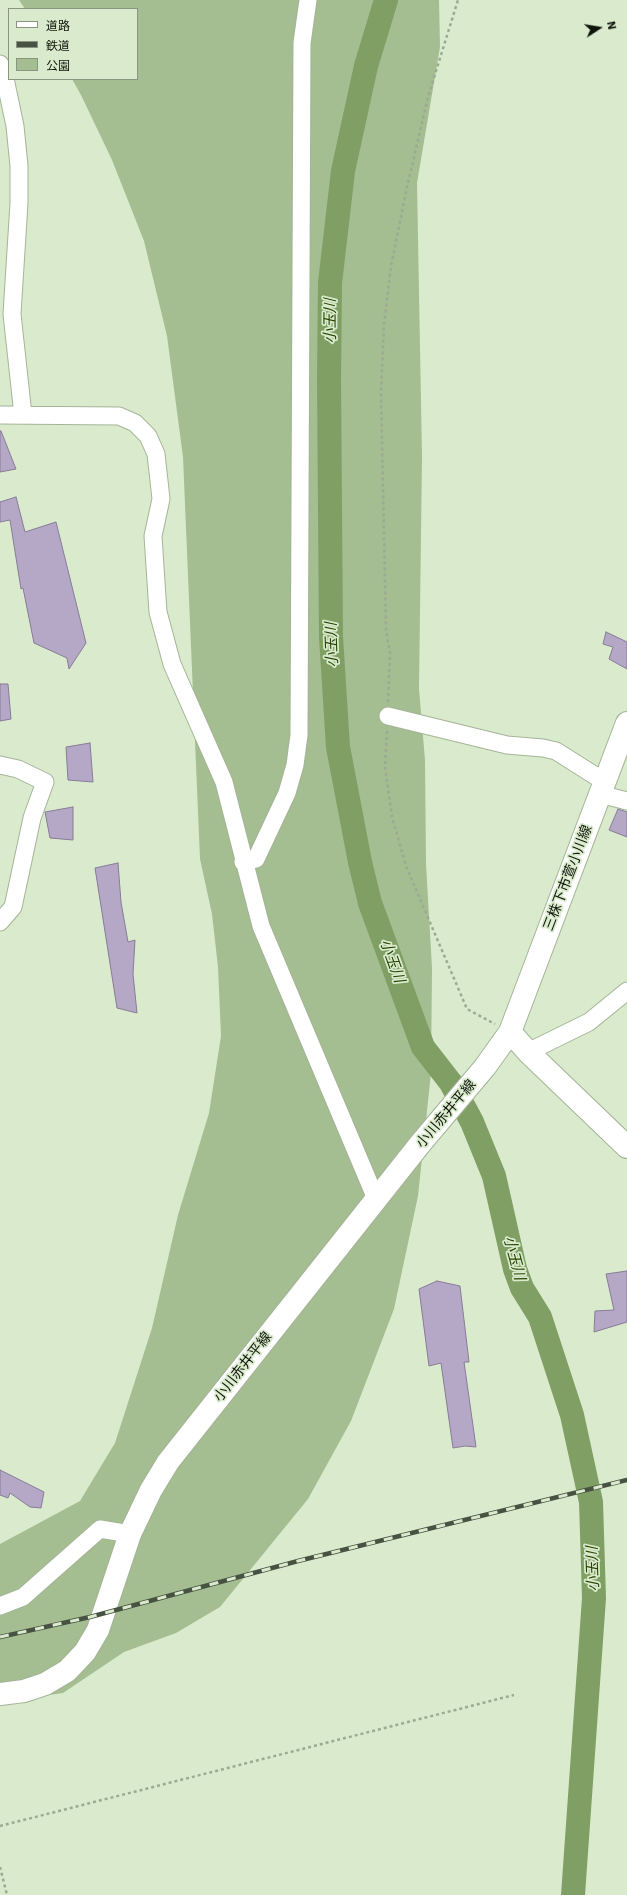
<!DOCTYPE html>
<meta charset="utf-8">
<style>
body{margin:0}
#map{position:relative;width:627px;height:1895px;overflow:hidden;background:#daebcd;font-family:"Work Sans","Noto Sans JP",sans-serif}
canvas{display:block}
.legend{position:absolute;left:8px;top:8px;width:130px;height:72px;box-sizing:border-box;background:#daebcd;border:1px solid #89957f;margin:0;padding:5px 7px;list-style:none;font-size:12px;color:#0f150b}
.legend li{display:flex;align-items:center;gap:8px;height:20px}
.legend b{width:20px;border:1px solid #89957f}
.north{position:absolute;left:579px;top:8px;width:40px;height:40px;-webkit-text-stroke:3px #daebcd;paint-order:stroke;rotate:78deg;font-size:11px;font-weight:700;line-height:16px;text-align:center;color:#0f150b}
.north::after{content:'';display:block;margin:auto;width:14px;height:18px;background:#0f150b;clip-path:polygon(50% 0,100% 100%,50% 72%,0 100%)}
</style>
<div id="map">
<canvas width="627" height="1895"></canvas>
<ul class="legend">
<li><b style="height:5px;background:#fff"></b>道路</li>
<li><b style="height:5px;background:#485242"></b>鉄道</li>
<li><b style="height:11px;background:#a4bd91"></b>公園</li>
</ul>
<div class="north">N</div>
</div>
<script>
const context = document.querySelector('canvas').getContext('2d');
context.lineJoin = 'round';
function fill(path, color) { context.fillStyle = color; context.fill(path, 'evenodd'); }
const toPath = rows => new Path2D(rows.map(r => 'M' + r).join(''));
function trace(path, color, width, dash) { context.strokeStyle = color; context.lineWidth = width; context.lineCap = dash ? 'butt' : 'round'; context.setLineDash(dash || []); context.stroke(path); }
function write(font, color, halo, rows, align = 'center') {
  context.font = font + ' "Work Sans","Noto Sans JP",sans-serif'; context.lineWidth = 3.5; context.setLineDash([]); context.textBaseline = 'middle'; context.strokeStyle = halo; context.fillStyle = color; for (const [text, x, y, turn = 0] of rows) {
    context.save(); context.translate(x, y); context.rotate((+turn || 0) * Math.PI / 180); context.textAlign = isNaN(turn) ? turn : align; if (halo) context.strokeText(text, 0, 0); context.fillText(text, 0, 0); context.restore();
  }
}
const green = toPath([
 [19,0,439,0,440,47,417,183,422,456,419,689,425,760,426,864,432,968,431,1073,418,1196,394,1309,351,1421,308,1499,220,1607,176,1633,124,1652,63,1693,0,1702,0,1544,80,1501,115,1443,152,1328,178,1215,209,1113,221,1036,218,967,212,914,200,859,183,457,167,336,144,241,112,160,81,95,72,79,137,79,137,9,25,9]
]);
const river = toPath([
 [386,0,366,66,343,171,330,283,329,379,331,637,338,747,360,862,370,903,423,1047,451,1083,472,1122,494,1176,515,1269,522,1288,540,1317,572,1415,591,1502,594,1598,573,1895]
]);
const building = toPath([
 [0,431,1,431,16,469,0,472,0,431],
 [16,497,25,532,56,522,86,643,69,669,67,658,34,643,23,588,21,589,10,520,0,522,0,502,16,497],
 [606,632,627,642,627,669,609,659,613,647,603,644,606,632],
 [0,684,8,684,11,719,0,721,0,684],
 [90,743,93,782,68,780,66,747,90,743],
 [73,807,73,840,50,838,45,812,73,807],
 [618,809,627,812,627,837,609,830,618,809],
 [118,863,121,902,128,942,135,940,133,974,137,1013,117,1008,95,868,118,863],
 [627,1271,627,1322,594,1332,595,1311,614,1310,606,1274,627,1271],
 [437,1281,460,1286,469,1362,464,1362,476,1447,465,1446,453,1448,441,1363,429,1366,419,1289,437,1281],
 [0,1470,44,1492,41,1508,30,1507,10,1493,8,1498,0,1495,0,1470]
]);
const path = toPath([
 [388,702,390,653,386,629,381,393,384,324,391,266,407,187,428,97,458,0],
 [387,731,385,767,392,817,406,866,467,1009,495,1024],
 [0,1826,514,1695],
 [0,1867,7,1895]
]);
const minor = toPath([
 [0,64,3,69,15,126,19,166,19,203,12,314,23,415],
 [0,415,119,416,135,423,148,436,156,454,161,499,153,536,158,612,172,664,224,782,261,926,376,1199],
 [388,716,507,745,543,748,556,751,605,782],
 [0,765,18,769,45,782,32,818,13,907,0,922],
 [600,794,627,801],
 [243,862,256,859,287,793,295,765,299,735,302,43,308,0],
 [528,1052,589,1022,627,991],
 [0,1606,23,1597,100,1529,130,1534]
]);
const major = toPath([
 [510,1032,528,1052,627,1147],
 [0,1694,24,1691,45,1684,67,1671,85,1652,98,1630,130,1534,151,1490,168,1462,420,1144,485,1067,510,1032,627,723]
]);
const rail = toPath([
 [0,1637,90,1617,298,1561,627,1480]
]);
const streetNames = [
 ["三株下市萱小川線",568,878,-69],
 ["小川赤井平線",446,1114,-50],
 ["小川赤井平線",243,1367,-52]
];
const waterNames = [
 ["小玉川",331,321,-90],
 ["小玉川",332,645,-92],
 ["小玉川",392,961,70],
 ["小玉川",514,1258,75],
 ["小玉川",593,1569,-92]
];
fill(green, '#a4bd91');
trace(river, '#7f9f64', 24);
fill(building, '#b5a8c6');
trace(building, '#877b97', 1);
trace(minor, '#a4b497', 19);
trace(major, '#a4b497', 24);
trace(path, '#9caa92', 2.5, [3, 3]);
trace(minor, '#fff', 17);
trace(major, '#fff', 22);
trace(rail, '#485242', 4.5);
trace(rail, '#daebcd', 3, [9]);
write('14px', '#0f150b', '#daebcd', streetNames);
write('italic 15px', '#264300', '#daebcd', waterNames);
</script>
